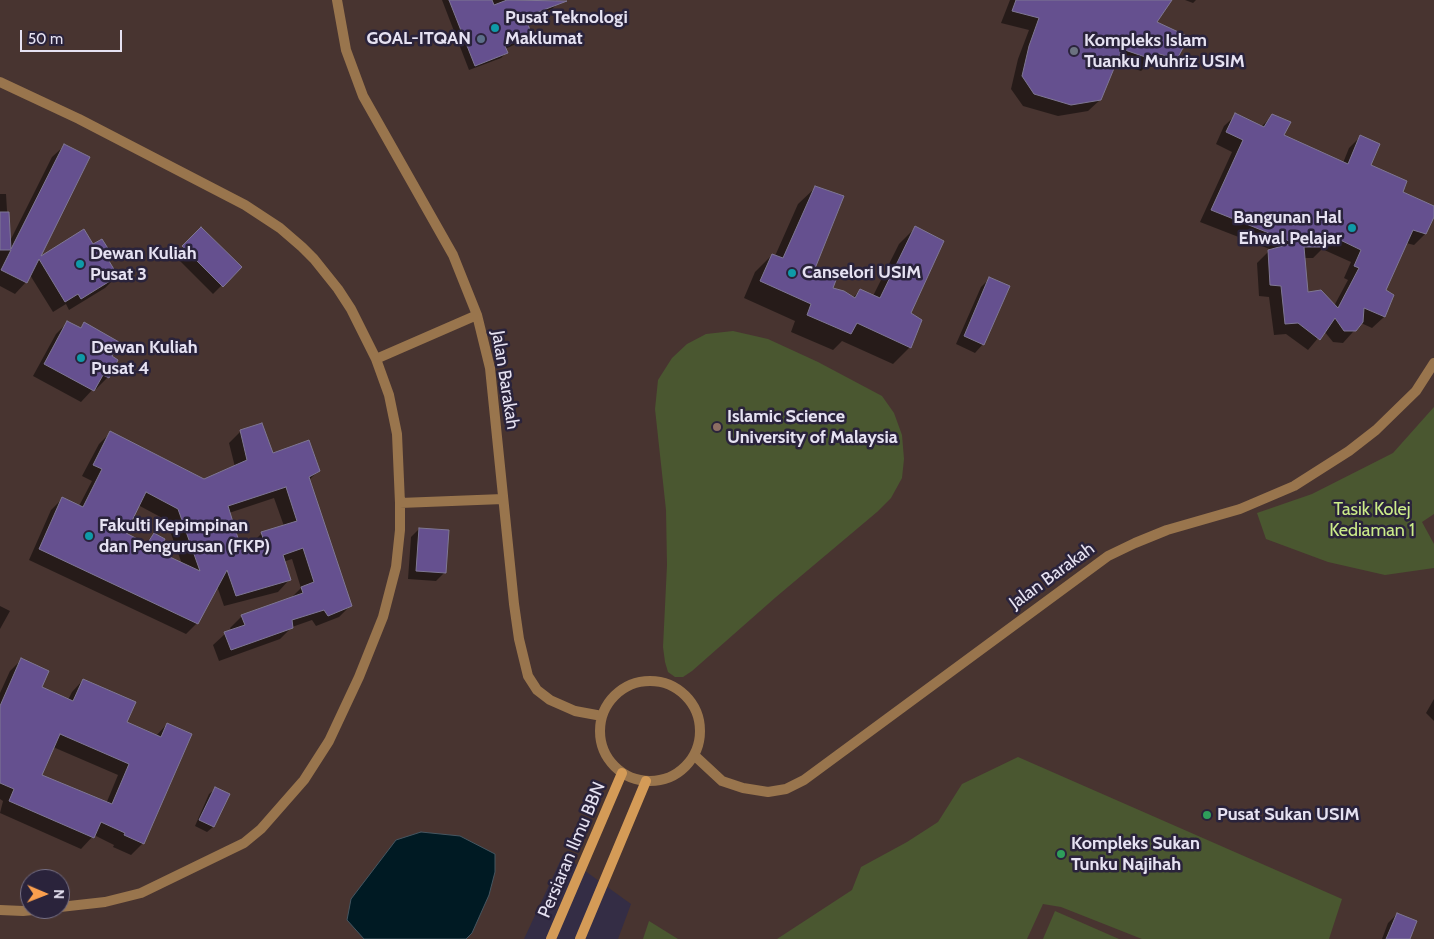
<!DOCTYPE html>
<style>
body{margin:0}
#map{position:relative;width:1434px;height:939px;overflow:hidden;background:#342d45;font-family:Cabin,sans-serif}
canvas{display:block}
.north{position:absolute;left:20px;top:869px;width:50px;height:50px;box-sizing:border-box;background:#2a233b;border:1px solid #756f84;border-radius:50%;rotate:91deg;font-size:14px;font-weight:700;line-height:20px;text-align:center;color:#e6e2f2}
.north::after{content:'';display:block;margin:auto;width:18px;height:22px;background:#fa9f4e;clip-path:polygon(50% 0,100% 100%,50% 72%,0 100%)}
.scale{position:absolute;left:20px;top:30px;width:102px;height:22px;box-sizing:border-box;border:2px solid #e6e2f2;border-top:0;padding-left:6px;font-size:15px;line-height:18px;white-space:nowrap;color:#e6e2f2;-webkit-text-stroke:4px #2a233b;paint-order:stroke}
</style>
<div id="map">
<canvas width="1434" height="939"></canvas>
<div class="north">N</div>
<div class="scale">50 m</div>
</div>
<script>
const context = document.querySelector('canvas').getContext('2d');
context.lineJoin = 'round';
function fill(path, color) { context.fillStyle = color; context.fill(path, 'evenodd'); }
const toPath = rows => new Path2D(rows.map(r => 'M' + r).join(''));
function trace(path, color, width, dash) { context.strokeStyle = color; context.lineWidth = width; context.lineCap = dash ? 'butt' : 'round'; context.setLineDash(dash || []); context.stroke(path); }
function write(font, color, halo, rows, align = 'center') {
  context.font = font + ' Cabin,sans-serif'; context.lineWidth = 5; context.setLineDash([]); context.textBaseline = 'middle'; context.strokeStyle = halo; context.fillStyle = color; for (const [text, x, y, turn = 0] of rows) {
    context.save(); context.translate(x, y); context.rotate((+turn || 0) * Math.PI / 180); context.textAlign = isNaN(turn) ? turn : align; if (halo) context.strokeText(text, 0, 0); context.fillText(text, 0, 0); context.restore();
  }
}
const education = toPath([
 [0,0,1434,0,1434,939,618,939,631,904,563,855,524,939,0,939],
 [30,879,60,879,60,909,30,909]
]);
const green = toPath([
 [733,331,768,339,818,362,882,396,894,413,902,435,904,459,902,478,891,498,877,512,776,597,692,671,683,677,675,677,668,672,665,662,663,647,667,565,666,510,655,409,658,380,672,358,687,344,706,334],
 [1434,407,1434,514,1422,522,1434,544,1434,568,1385,575,1328,562,1266,539,1257,513,1312,494,1393,453],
 [1018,757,1342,899,1329,939,1142,939,1061,907,1043,904,1027,939,777,939,852,890,861,867,907,842,938,822,962,784],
 [1055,911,1119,939,1043,939],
 [649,921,678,939,643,939]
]);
const water = toPath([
 [421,832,460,836,495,854,495,872,489,895,472,933,466,939,364,939,347,920,351,899,396,840,421,832]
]);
const shadow = toPath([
 [442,0,556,0,557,4,552,9,525,20,531,35,525,40,505,49,507,52,501,58,469,70],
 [1010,0,1171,0,1155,23,1176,58,1164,70,1147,65,1141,71,1115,62,1100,100,1088,111,1058,116,1023,106,1011,89,1018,59,1029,30,1001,23],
 [1185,0,1196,0,1193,3],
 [1236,115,1261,127,1273,115,1282,136,1343,163,1349,148,1360,137,1370,166,1401,193,1434,208,1434,213,1425,234,1414,245,1406,243,1384,290,1392,295,1384,317,1372,328,1361,323,1343,343,1333,342,1324,331,1308,350,1286,334,1274,335,1269,297,1259,296,1257,263,1269,251,1272,250,1200,222,1232,152,1216,144,1224,126],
 [1322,249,1351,262,1344,278,1348,280,1334,306,1306,293,1304,258,1313,258],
 [64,146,38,260,84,231,93,246,108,262,117,276,105,288,69,310,66,304,53,312,30,275,26,282,15,294,0,286,0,194,6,194,9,243,52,157],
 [816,187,812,271,832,289,853,298,860,290,873,296,899,244,916,227,909,314,910,347,893,364,842,341,833,350,791,332,795,321,744,298,755,272,772,255,775,256,798,204],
 [201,229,240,267,213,294,175,256],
 [990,278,983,344,975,353,956,344,981,287],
 [68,322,79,329,84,324,110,356,108,377,96,389,94,388,81,402,33,376,56,334],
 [241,431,272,454,319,470,309,480,350,606,339,617,316,626,312,620,292,627,280,639,219,661,213,645,225,634,231,631,230,628,242,616,291,598,301,588,292,559,283,562,289,580,278,592,224,606,217,586,197,623,186,634,29,560,51,510,62,499,79,506,92,481,82,476,99,444,110,433,204,480,235,467,229,443],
 [274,498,284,526,262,533,250,545,252,550,242,553,229,513],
 [138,505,166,520,182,564,158,552,154,535,144,544,124,533],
 [419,529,444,573,436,581,408,579,411,537],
 [0,606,10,611,0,629],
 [21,660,40,687,68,700,72,692,83,680,125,722,156,736,167,724,191,735,143,843,131,855,113,847,114,845,94,835,81,849,0,813,3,801,0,799,0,693,10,671],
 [53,747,118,775,106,804,41,775],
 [1434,699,1434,721,1426,713],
 [215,789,228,795,213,827,207,832,195,826,209,794],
 [1397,914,1408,939,1382,939,1388,923]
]);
const building = toPath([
 [449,0,492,0,494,5,507,0,567,1,525,17,532,35,505,46,508,53,475,66,449,0],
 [1016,0,1172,0,1157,22,1189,37,1177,59,1156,53,1154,60,1122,49,1101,100,1071,105,1034,94,1022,76,1029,46,1039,18,1012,11,1016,0],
 [1235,113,1264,127,1272,114,1291,122,1284,135,1348,164,1360,135,1380,144,1371,165,1407,181,1403,192,1434,206,1434,217,1426,234,1413,230,1386,290,1394,295,1385,317,1364,308,1363,322,1356,331,1344,331,1335,318,1320,340,1298,323,1285,324,1281,286,1270,285,1268,250,1294,243,1211,210,1243,140,1226,132,1235,113],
 [1332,236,1361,250,1354,266,1359,268,1338,308,1321,290,1308,292,1304,247,1326,247,1332,236],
 [64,144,90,157,41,256,84,229,93,244,102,239,114,258,109,261,118,276,81,299,78,294,65,302,39,259,27,283,1,270,11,250,0,250,0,212,9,212,11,249,64,144],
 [815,186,844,196,814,271,836,280,833,288,844,291,855,298,860,289,880,298,915,226,944,241,911,313,922,320,911,348,857,323,851,334,807,315,811,304,760,281,772,254,783,258,815,186],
 [201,227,242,267,223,287,182,246,201,227],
 [989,277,1010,286,984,345,964,336,989,277],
 [67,321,81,328,84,322,119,342,112,356,118,360,109,378,103,375,94,391,44,364,67,321],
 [262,423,273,453,309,440,320,471,309,477,352,606,328,616,324,610,292,620,293,628,231,650,224,632,245,625,241,615,303,593,301,587,314,582,303,548,283,555,291,580,236,596,227,570,198,624,39,549,62,497,83,507,102,469,93,465,110,431,204,479,247,460,240,430,262,423],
 [286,487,297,521,261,532,265,544,242,551,228,506,286,487],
 [146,492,178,509,200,571,159,552,165,539,154,533,147,544,126,533,146,492],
 [419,528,449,530,446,573,416,571,419,528],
 [21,658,49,671,42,687,73,701,83,679,136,702,127,722,161,737,167,723,192,734,144,844,124,835,125,833,101,822,94,838,9,801,14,789,0,783,0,706,21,658],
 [60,734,129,764,112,804,42,775,60,734],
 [215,787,230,794,214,827,199,820,215,787],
 [1397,913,1417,921,1410,939,1386,939,1397,913]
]);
const street = toPath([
 [337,0,346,50,363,96,453,255,477,315,490,368,514,604,519,639,528,676,537,690,550,700,575,711,602,716],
 [0,82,79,119,245,205,280,228,302,247,314,259,338,289,351,309,376,359,389,395,397,434,400,503,400,530,396,567,383,617,359,677,329,741,304,780,261,829,244,843,141,893,105,902,60,907],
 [376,359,477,315],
 [400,503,503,499],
 '600 731a50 50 0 1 1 100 0a50 50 0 1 1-100 0Z',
 [694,755,722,781,743,788,768,792,786,789,804,780,1108,556,1135,543,1167,530,1240,509,1294,486,1349,451,1376,430,1416,391,1434,363],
 [0,910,23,911,43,909]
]);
const secondary = toPath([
 [551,939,622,773],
 [580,939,646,781]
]);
const markers = [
 [495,28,5,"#0f9aa8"],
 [481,39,5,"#5c6f8a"],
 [1074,51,5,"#6b7280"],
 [1352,228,5,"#0f9aa8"],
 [80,264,5,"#0f9aa8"],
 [792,273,5,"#0f9aa8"],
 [81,358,5,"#0f9aa8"],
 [717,427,5,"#8d6e63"],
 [89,536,5,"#0f9aa8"],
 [1207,815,5,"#2e9e5b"],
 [1061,854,5,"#2e9e5b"]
];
const poiNames = [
 ["Pusat Teknologi",505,18],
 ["Maklumat",505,39],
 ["GOAL-ITQAN",471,39,"right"],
 ["Kompleks Islam",1084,41],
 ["Tuanku Muhriz USIM",1084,62],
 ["Bangunan Hal",1342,218,"right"],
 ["Ehwal Pelajar",1342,239,"right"],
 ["Dewan Kuliah",90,254],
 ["Pusat 3",90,275],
 ["Canselori USIM",802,273],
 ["Dewan Kuliah",91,348],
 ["Pusat 4",91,369],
 ["Islamic Science",727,417],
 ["University of Malaysia",727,438],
 ["Fakulti Kepimpinan",99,526],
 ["dan Pengurusan (FKP)",99,547],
 ["Pusat Sukan USIM",1217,815],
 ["Kompleks Sukan",1071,844],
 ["Tunku Najihah",1071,865]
];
const streetNames = [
 ["Jalan Barakah",505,380,81],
 ["Jalan Barakah",1052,576,-36],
 ["Persiaran Ilmu BBN",572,850,-67]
];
const parkNames = [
 ["Tasik Kolej",1372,510],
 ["Kediaman 1",1372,531]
];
fill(education, '#483430');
fill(green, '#4a5730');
fill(water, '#001a23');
trace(water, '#455661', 1);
fill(shadow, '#0007');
fill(building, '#65508f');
trace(building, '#7f7794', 1);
trace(street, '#99754d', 10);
trace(secondary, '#d49b57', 10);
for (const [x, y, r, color] of markers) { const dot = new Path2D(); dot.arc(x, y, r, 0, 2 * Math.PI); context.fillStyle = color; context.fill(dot); trace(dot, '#2a233b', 2); }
write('bold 18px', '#e6e2f2', '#2a233b', poiNames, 'left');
write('18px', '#e6e2f2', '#2a233b', streetNames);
write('18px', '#ccec89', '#2a233b', parkNames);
</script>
